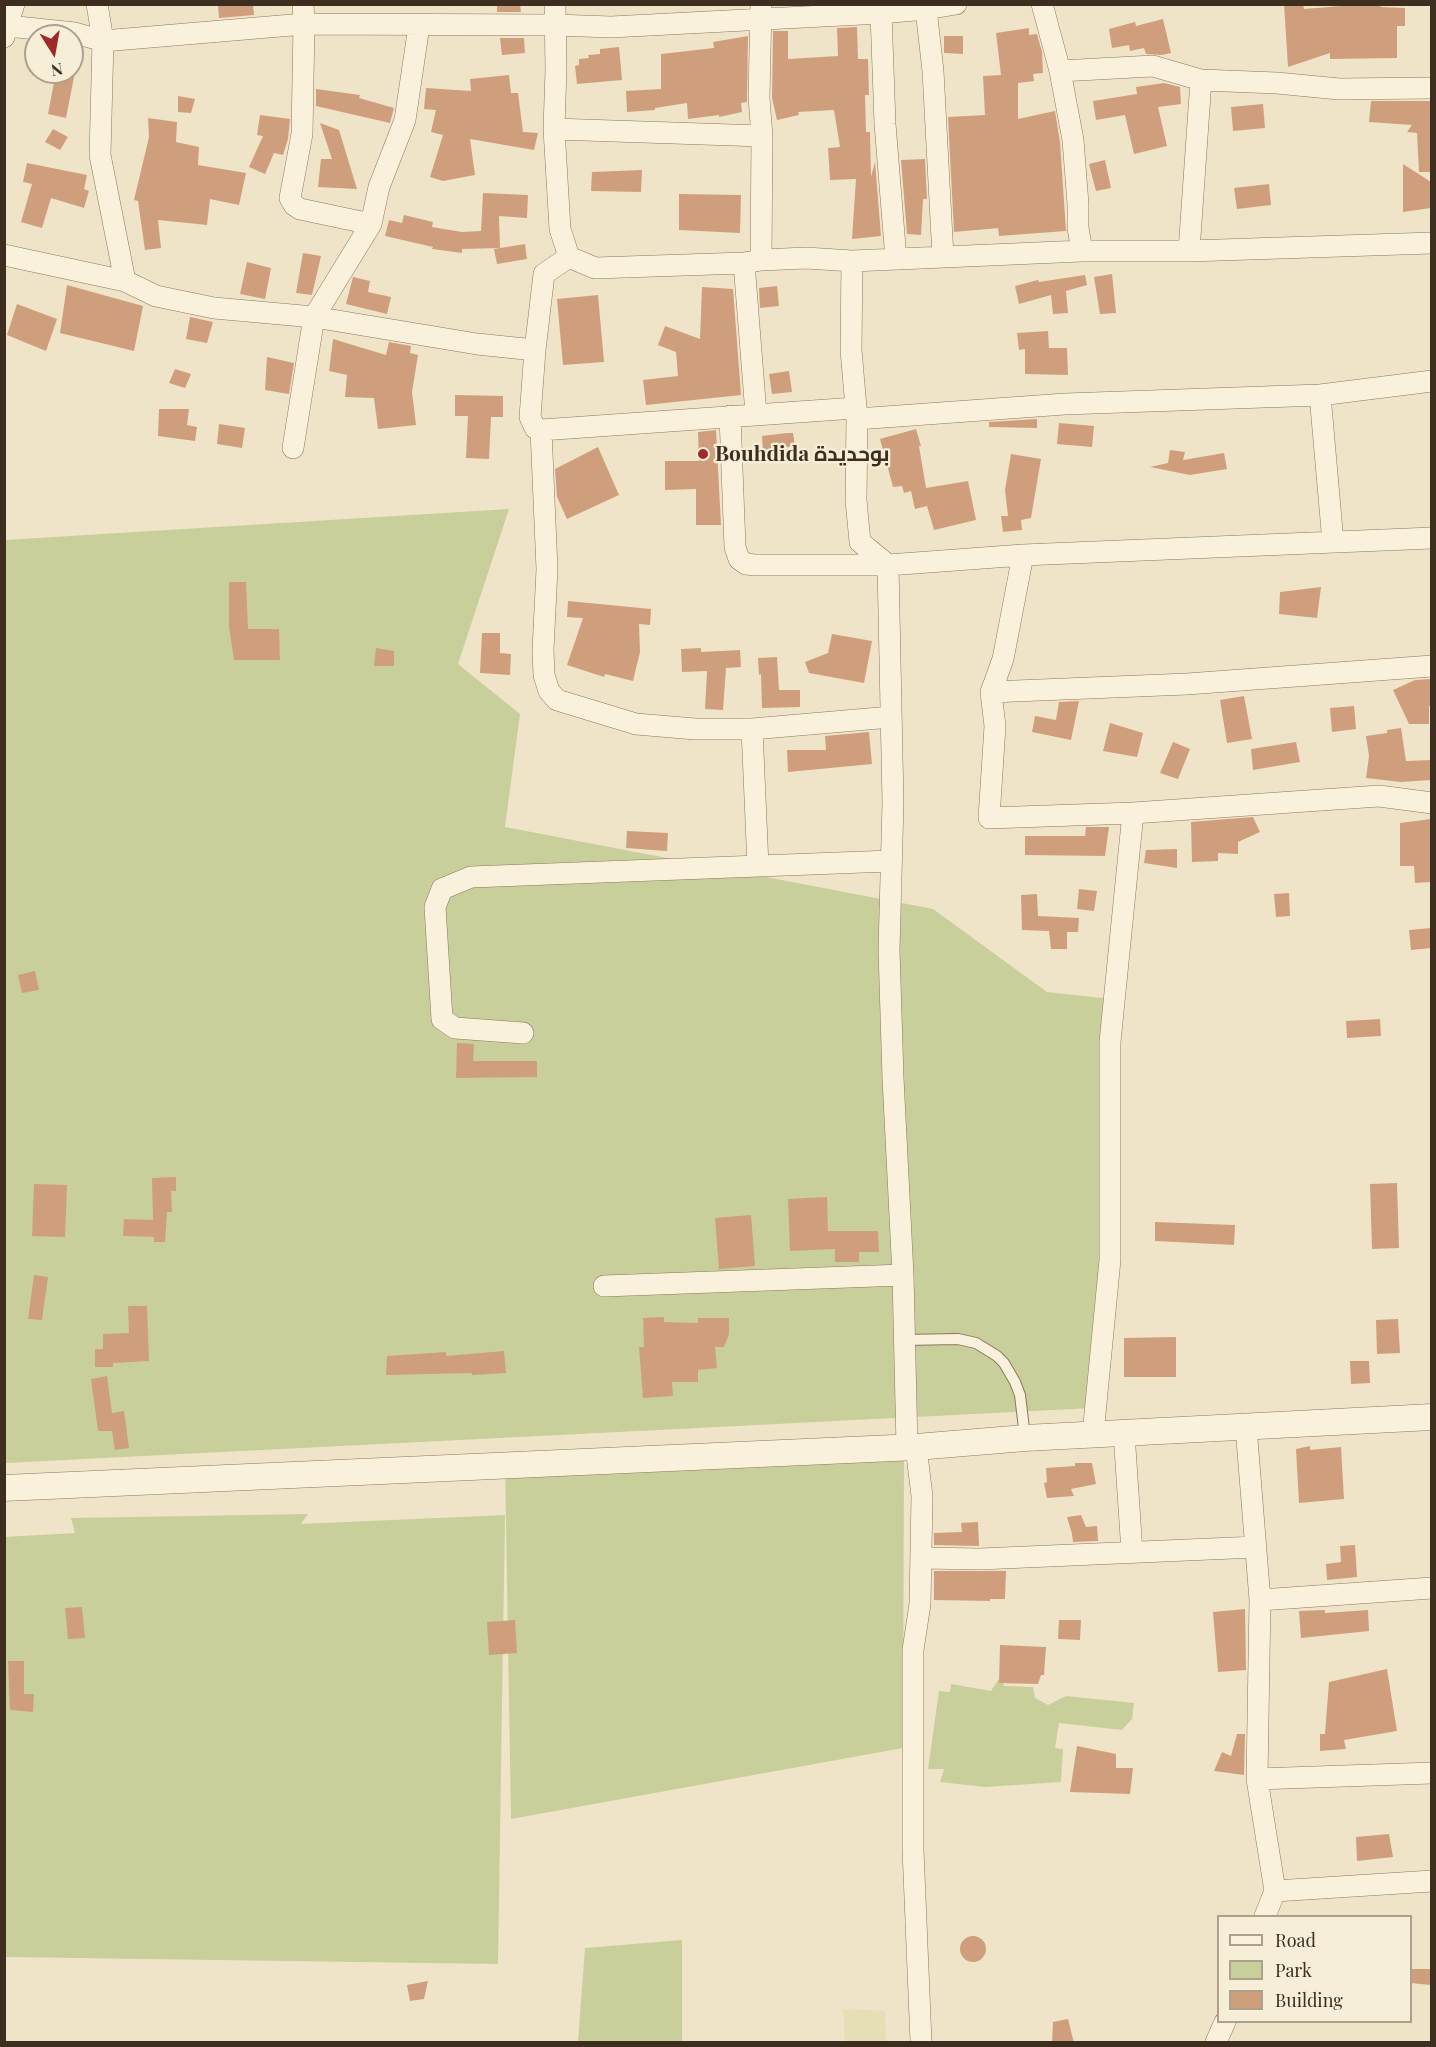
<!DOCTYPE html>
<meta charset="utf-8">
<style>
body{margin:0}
#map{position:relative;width:1436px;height:2047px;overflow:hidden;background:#f0e4c8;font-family:"Playfair Display",serif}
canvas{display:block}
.frame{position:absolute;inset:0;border:6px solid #3d2e20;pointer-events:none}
.legend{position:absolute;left:1217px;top:1915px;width:195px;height:108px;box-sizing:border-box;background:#f7eed8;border:2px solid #ada18e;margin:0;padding:8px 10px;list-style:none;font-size:18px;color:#3d2e20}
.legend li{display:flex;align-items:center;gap:12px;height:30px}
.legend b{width:30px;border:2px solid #ada18e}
.north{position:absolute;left:24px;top:24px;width:60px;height:60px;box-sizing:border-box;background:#f7eed8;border:2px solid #ada18e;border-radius:50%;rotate:169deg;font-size:16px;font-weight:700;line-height:24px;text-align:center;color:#3d2e20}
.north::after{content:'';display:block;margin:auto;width:21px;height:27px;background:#9e2a2b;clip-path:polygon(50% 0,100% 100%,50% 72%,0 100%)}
</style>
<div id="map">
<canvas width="1436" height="2047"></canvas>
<div class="frame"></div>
<ul class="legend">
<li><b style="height:8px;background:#faf1dc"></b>Road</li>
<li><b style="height:16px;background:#c9cf9b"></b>Park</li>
<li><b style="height:16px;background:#cf9f7d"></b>Building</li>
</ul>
<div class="north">N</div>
</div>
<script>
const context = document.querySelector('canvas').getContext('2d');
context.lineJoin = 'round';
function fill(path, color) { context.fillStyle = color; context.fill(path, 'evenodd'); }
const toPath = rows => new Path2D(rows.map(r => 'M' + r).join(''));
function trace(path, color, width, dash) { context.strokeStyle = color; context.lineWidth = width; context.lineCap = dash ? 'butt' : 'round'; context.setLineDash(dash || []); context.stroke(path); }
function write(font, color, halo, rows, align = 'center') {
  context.font = font + ' "Playfair Display",Cairo,serif'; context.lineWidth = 4.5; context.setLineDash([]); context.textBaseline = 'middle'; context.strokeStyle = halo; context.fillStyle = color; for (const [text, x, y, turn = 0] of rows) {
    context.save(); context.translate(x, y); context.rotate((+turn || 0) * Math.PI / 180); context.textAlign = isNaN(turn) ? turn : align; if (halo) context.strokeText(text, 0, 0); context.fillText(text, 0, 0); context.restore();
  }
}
const farmland = toPath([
 [843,2009,885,2011,886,2042,845,2042]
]);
const green = toPath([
 [509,509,458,664,520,714,505,827,933,909,1047,992,1120,1000,1093,1408,5,1463,5,540],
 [904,1460,903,1748,511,1819,505,1463],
 [308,1514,301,1524,505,1515,498,1964,5,1957,4,1537,75,1533,71,1518],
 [998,1680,1002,1680,1004,1686,1033,1687,1035,1698,1048,1705,1066,1696,1134,1703,1132,1719,1122,1730,1059,1723,1055,1748,1063,1749,1061,1782,985,1787,940,1782,944,1769,928,1769,939,1691,950,1692,951,1684,991,1691],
 [682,1940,682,2042,578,2042,585,1948]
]);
const building = toPath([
 [218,4,253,4,254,15,219,18],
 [497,4,520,4,521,12,497,12],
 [1284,4,1303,4,1304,9,1366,4,1380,4,1381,7,1405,8,1405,26,1397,26,1397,58,1330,59,1330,53,1288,67],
 [1163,19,1171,53,1162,55,1146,54,1144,48,1130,51,1129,45,1112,48,1109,29,1135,22,1136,26],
 [857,27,858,59,868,59,869,95,865,95,866,132,870,132,871,177,875,162,881,236,852,239,856,179,830,180,828,148,840,147,834,110,798,112,799,115,777,120,772,98,773,31,788,31,788,59,838,56,837,28],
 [1029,28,1029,35,1037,34,1042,52,1043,73,1033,74,1034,81,1018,83,1018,119,1055,111,1060,142,1066,231,999,236,998,228,954,232,948,117,985,115,983,76,1001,75,996,33],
 [748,36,747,102,741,103,742,112,719,117,719,115,688,119,687,103,655,108,655,110,627,112,626,91,661,89,661,54,714,48,713,42],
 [944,36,963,36,963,54,944,53],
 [500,38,524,38,525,53,502,55],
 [619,47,622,80,577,84,575,66,579,65,579,59,589,58,588,55,600,54,600,49],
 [56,72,75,72,66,118,48,114],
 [509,75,511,93,518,93,523,132,538,133,534,150,470,139,475,175,443,181,430,177,443,135,431,132,436,110,424,109,426,88,471,91,470,79],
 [1164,83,1180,87,1181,104,1158,107,1167,146,1134,154,1125,115,1096,120,1093,101,1137,94,1136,87],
 [316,89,360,95,359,98,394,108,390,123,316,106],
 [178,96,195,99,191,113,178,112],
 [1371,101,1431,101,1431,172,1419,172,1417,133,1407,132,1412,125,1369,122],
 [1263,104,1265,128,1233,131,1231,107],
 [260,115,290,119,288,139,283,155,274,153,265,174,249,167,263,136,257,135],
 [148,118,177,122,176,142,199,147,198,165,246,173,239,205,210,199,207,225,158,220,161,248,145,250,138,201,134,200,149,137],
 [320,123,339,130,357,189,318,187,321,159,332,159],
 [53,129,68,137,60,150,45,142],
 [925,159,927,199,923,199,921,235,907,234,901,160],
 [1105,160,1111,188,1096,191,1089,164],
 [27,163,87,175,84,189,89,191,84,208,51,198,42,228,21,222,32,184,23,182],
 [1403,164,1431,182,1431,208,1403,212],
 [642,170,641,192,591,191,592,172],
 [1269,184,1271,205,1237,209,1234,188],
 [483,193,528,195,527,218,499,216,500,248,462,249,462,253,432,249,433,247,385,236,389,220,402,223,404,215,433,222,432,227,462,232,481,231],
 [679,194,741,195,740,233,679,230],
 [525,244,527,259,497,264,494,249],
 [303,253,321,256,312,295,296,293],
 [247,262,271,268,265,299,240,294],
 [1112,274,1116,313,1100,314,1094,277],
 [1085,275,1087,285,1066,291,1068,313,1053,314,1051,295,1019,304,1015,286,1038,280,1039,282],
 [353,277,370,281,368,292,391,297,387,314,346,304],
 [67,285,143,306,134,351,60,333],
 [777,286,779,306,760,308,759,288],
 [702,287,733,289,741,395,646,405,643,380,678,376,676,352,658,345,665,326,700,339],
 [598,295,604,362,563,365,557,299],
 [17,304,57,319,46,351,7,335],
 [190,317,213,322,207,343,186,339],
 [1048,331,1049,348,1067,348,1068,375,1025,374,1025,349,1019,350,1017,333],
 [333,339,386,355,389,342,411,346,410,353,418,355,412,392,416,425,378,429,374,398,345,397,347,375,329,371],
 [267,357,294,363,289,394,265,390],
 [175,369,191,374,185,388,169,383],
 [789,371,792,392,772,394,769,374],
 [455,395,503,396,503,417,491,417,489,459,466,458,468,416,455,416],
 [159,409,189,409,187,425,197,427,195,441,158,436],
 [1037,419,1037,428,989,427,989,422],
 [1059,423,1094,426,1092,447,1057,444],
 [219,424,245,428,242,448,217,444],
 [916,429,921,446,919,446,926,488,968,481,976,520,934,530,927,506,915,509,911,491,904,493,902,486,893,487,880,439],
 [716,430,721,525,696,525,696,489,665,490,665,461,699,461,698,432],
 [787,433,793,433,795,446,763,450,762,436],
 [598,447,619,495,567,519,557,497,555,469],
 [1170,450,1185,452,1183,460,1224,453,1227,469,1190,475,1150,467,1168,463],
 [1011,454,1041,459,1031,518,1021,520,1022,530,1003,532,1001,516,1008,516,1005,490],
 [229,582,246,582,248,629,279,629,280,660,234,660,229,627],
 [1321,587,1317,618,1279,614,1280,592],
 [568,601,651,609,650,625,639,624,640,652,633,681,605,674,604,677,567,665,583,618,567,617],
 [482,633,500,633,500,653,511,654,510,675,480,673],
 [832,634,872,641,864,683,809,673,805,662,828,653],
 [376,648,394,651,394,666,374,666],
 [701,648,701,652,740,650,741,667,726,668,723,710,705,709,707,671,682,672,681,649],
 [777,657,779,690,800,690,800,707,762,708,761,674,759,675,758,658],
 [1430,679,1431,706,1429,706,1429,724,1409,724,1393,690,1415,680],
 [1244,696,1252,739,1227,743,1220,700],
 [1079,701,1071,740,1032,732,1035,716,1056,720,1059,702],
 [1354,706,1356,729,1332,732,1330,708],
 [1110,723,1143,733,1137,757,1103,751],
 [1401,728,1406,761,1431,760,1431,780,1401,782,1366,778,1369,756,1366,736,1387,733,1387,730],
 [869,732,872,764,788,772,787,750,826,750,825,736],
 [1173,742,1190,749,1178,779,1160,773],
 [1296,742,1300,762,1253,770,1251,749],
 [1253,817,1260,832,1238,842,1238,854,1218,853,1218,861,1192,862,1191,822],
 [1431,819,1431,882,1415,883,1414,866,1400,866,1400,823],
 [1086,827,1109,827,1105,856,1025,855,1025,836,1085,836],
 [627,831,668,833,667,851,626,848],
 [1177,849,1177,868,1144,863,1146,850],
 [1079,889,1097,891,1094,911,1077,909],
 [1289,893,1290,916,1276,917,1274,894],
 [1037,894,1038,916,1079,918,1078,932,1067,932,1067,949,1051,949,1049,931,1022,930,1021,895],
 [1431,928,1431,948,1411,950,1409,930],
 [35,971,39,990,22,993,18,975],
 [1380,1019,1381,1036,1347,1038,1346,1021],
 [457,1043,474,1044,473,1061,537,1061,537,1077,456,1078],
 [176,1177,176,1191,171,1191,172,1212,167,1212,165,1242,154,1242,154,1237,123,1236,124,1219,153,1220,152,1178],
 [1397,1183,1399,1248,1372,1249,1370,1184],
 [34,1184,67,1185,65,1237,32,1236],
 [827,1197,828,1231,878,1231,879,1252,859,1252,859,1262,835,1262,835,1249,790,1251,788,1199],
 [751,1215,755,1266,719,1269,715,1218],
 [1155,1222,1235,1225,1234,1245,1155,1241],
 [34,1275,48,1277,42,1320,28,1319],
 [128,1306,147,1306,149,1361,113,1363,113,1367,95,1367,95,1349,103,1349,103,1334,129,1333],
 [664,1317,664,1322,698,1323,698,1318,729,1318,729,1334,724,1347,715,1347,717,1368,698,1370,698,1382,672,1382,673,1396,643,1398,639,1347,644,1347,643,1318],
 [1398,1319,1400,1353,1377,1354,1376,1320],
 [1176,1337,1176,1377,1124,1377,1124,1338],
 [504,1351,506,1373,472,1375,472,1373,386,1375,387,1356,446,1352,446,1356],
 [1350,1361,1369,1361,1370,1383,1351,1384],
 [107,1376,112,1413,124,1411,129,1448,115,1450,112,1431,98,1431,91,1379],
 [1310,1446,1310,1450,1341,1447,1344,1499,1299,1503,1296,1449],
 [1075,1463,1092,1463,1096,1484,1071,1489,1074,1496,1047,1498,1044,1483,1047,1482,1046,1468,1075,1466],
 [1081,1515,1086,1527,1097,1526,1098,1541,1073,1542,1072,1534,1067,1517],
 [978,1522,979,1546,934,1545,934,1533,962,1532,961,1523],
 [1355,1545,1357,1577,1327,1580,1326,1564,1341,1562,1340,1546],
 [934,1571,1006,1571,1005,1599,990,1599,990,1601,934,1600],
 [82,1607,85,1638,68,1639,65,1608],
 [1245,1609,1246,1670,1218,1672,1213,1612],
 [1325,1610,1325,1613,1368,1610,1369,1631,1301,1638,1299,1611],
 [515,1620,517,1653,489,1655,487,1622],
 [1059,1620,1081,1620,1080,1640,1058,1639],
 [1000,1645,1046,1647,1044,1675,1041,1675,1038,1684,999,1683],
 [8,1661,24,1661,24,1694,34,1694,33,1712,10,1710],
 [1387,1669,1397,1731,1344,1740,1346,1749,1320,1751,1320,1734,1325,1734,1329,1682],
 [1237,1734,1245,1734,1244,1775,1214,1771,1222,1752,1231,1756],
 [1077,1746,1116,1754,1116,1768,1133,1768,1130,1794,1070,1792],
 [1389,1834,1393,1857,1357,1861,1356,1837],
 '960 1949a13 13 0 1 1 26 0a13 13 0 1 1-26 0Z',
 [1410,1969,1431,1969,1431,1985,1410,1983],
 [428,1981,424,1999,410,2001,407,1985],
 [1068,2019,1074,2043,1052,2043,1053,2022]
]);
const service = toPath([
 [904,1340,958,1339,976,1343,997,1356,1004,1363,1015,1382,1020,1395,1025,1437]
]);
const minor = toPath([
 [97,4,103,41,100,155,125,281],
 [303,4,304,24,302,134,290,198,294,205,300,209,371,224],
 [555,4,556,69,554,129,560,229,569,257,595,268,744,263,761,260],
 [1042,4,1060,71,1073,140,1078,204,1078,228,1082,251,1189,251,1432,243],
 [761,5,759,98,762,136,761,260,806,258,852,261,851,350,857,419,856,500,860,542,888,565],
 [926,9,933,71,943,257],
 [881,13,885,124,896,259],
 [8,26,75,33,103,41,304,24,555,25,611,27,881,13,926,9,956,4],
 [4,37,14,4],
 [1060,71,1153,66,1201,80,1277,83,1339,89,1432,88],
 [554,129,762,136],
 [1189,251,1201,80],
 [4,255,125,281,156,296,214,308,314,317,477,344,535,350],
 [569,257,544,274,535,350,530,417,535,428,541,430,855,408],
 [852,261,1082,251],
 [744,263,756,414],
 [1320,395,1432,381],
 [730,416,735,547,739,559,746,564,755,565,888,565,1023,555,1432,538],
 [857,419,1065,404,1320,395,1333,542],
 [541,430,547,569,543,650,544,675,549,691,557,700,636,724,695,729,752,729,891,717],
 [293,448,314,317,371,224,379,187,405,120,419,26],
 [1023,555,1003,659,991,692,995,726,989,818,1133,813,1379,796,1432,803],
 [888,565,893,803,889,950,893,1078,903,1275,907,1447],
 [991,692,1187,684,1432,666],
 [752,729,758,866],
 [523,1033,455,1028,442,1019,435,907,442,889,471,877,890,861],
 [604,1286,903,1275],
 [1246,1427,1260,1600,1257,1779,1275,1891,1265,1916],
 [1124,1433,1132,1552],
 [1093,1434,1110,1260,1110,1042,1133,813],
 [916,1447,922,1496,920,1604,913,1650,913,1849,921,2042],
 [921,1558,980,1559,1256,1547],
 [1260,1600,1432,1588],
 [1257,1779,1432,1773],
 [1275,1891,1432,1881],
 [1216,2042,1225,2022]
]);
const tertiary = toPath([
 [4,1488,916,1447,1025,1438,1432,1417]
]);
const markers = [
 [703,454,6,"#9e2a2b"]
];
const poiNames = [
 ["Bouhdida بوحديدة",715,454]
];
fill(farmland, '#e6deb5');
fill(green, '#c9cf9b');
fill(building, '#cf9f7d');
trace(service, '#8d765c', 12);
trace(minor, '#8d765c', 22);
trace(tertiary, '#8d765c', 27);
trace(service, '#faf1dc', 10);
trace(minor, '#faf1dc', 21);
trace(tertiary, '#faf1dc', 26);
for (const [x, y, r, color] of markers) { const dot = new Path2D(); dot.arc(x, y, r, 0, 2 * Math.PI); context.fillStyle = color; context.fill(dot); trace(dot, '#f7eed8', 2); }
write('bold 21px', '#3d2e20', '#f7eed8', poiNames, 'left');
</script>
